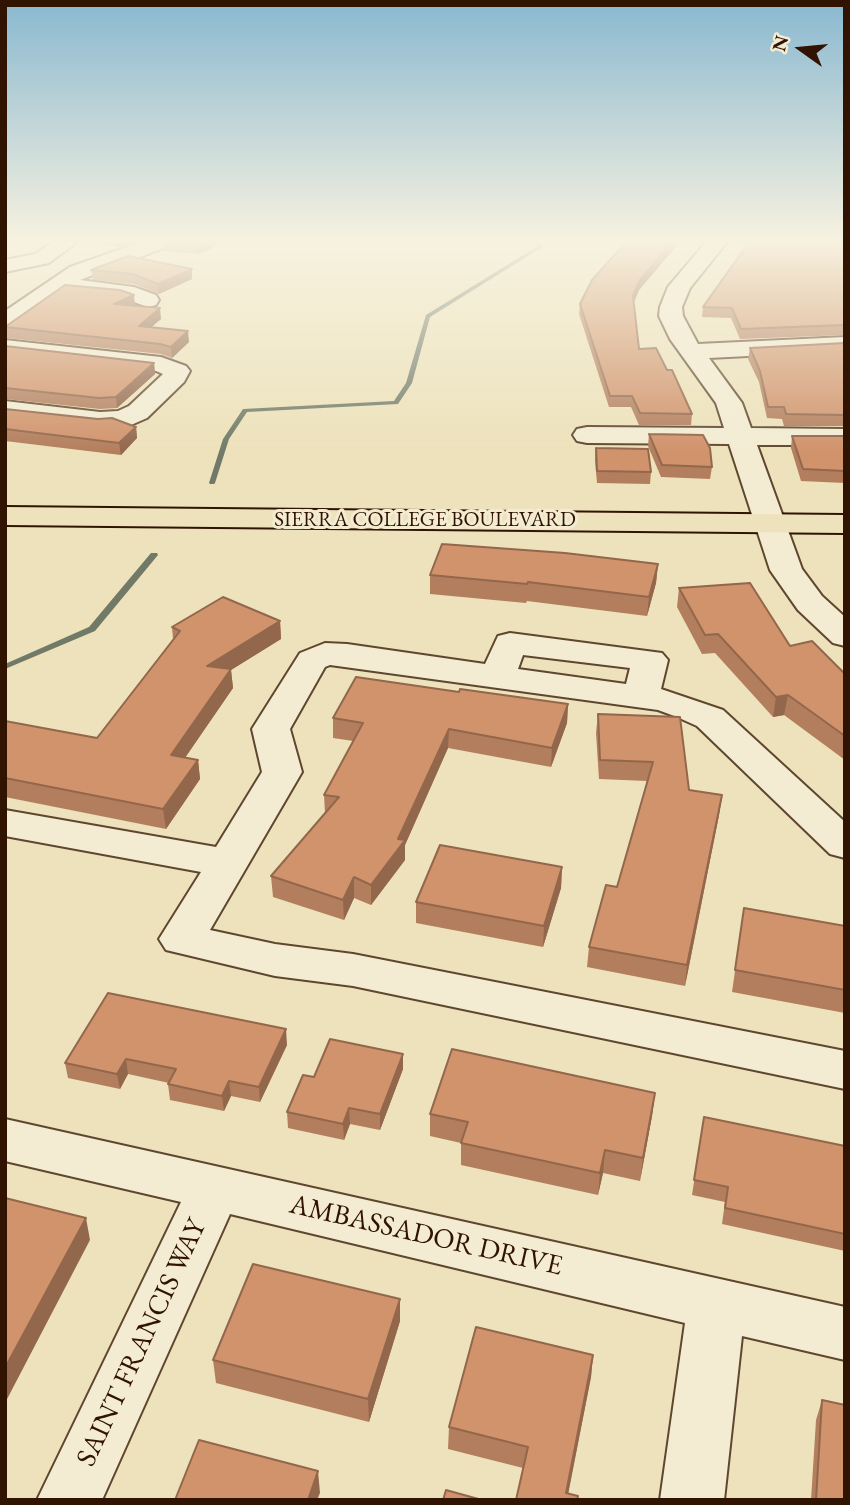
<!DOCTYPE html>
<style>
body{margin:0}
#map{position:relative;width:850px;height:1505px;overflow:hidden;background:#ede2bb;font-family:"EB Garamond",serif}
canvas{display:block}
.frame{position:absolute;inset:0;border:7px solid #301300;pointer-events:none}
.north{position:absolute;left:766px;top:14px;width:70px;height:70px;-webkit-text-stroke:5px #f3ecd3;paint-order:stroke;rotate:285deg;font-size:19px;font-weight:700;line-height:28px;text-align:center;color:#301300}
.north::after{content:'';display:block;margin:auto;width:24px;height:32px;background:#301300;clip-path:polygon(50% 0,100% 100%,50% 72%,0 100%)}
</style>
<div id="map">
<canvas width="850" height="1505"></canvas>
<div class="frame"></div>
<div class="north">N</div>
</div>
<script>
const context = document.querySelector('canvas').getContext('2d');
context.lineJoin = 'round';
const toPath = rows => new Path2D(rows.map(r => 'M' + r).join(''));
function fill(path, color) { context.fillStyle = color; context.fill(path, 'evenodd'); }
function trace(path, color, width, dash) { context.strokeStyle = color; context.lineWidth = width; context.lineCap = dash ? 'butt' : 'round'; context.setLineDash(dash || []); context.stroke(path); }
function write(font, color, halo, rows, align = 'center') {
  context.font = font + ' "EB Garamond",serif'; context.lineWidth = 6; context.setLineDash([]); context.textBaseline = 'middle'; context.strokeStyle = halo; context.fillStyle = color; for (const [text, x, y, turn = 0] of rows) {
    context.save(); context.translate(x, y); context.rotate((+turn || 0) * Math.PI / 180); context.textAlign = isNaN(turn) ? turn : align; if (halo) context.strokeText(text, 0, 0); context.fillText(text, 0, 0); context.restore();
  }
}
const stream = toPath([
 [531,242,538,242,544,246,430,317,412,383,398,404,247,412,229,439,215,483,214,484,210,484,209,483,223,439,243,409,394,401,406,383,426,315,538,246,531,242],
 [151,553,157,553,158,555,95,631,5,669,5,664,89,627,151,553]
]);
const minor = toPath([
 [53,242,77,242,49,263,5,272,5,260,35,254,53,242],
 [141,242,172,242,169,246,80,280,134,287,156,295,159,300,156,305,148,307,122,298,65,291,13,327,5,329,5,311,70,267,141,242],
 [706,242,727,242,690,288,682,307,683,316,698,344,845,337,845,351,709,358,742,403,751,428,845,429,845,445,757,445,802,569,822,596,845,617,845,646,833,643,798,610,770,570,729,444,587,443,577,441,573,435,577,429,587,427,724,428,716,403,670,339,659,316,660,307,668,287,706,242],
 [5,340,161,357,186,366,190,371,184,382,147,418,131,425,100,428,5,417,5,401,100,412,118,411,129,406,163,374,156,371,5,354,5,340],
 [510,633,662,653,668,660,661,689,723,710,845,822,845,858,830,854,697,726,677,717,658,710,330,665,325,667,290,729,302,772,210,930,275,944,353,954,845,1051,845,1089,353,986,275,976,166,950,159,939,201,872,5,836,5,810,216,847,262,772,252,729,300,653,325,643,347,644,485,664,498,636,510,633],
 [523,655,630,668,626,684,518,669,523,655],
 [5,1119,845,1307,845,1360,742,1336,724,1500,660,1500,685,1323,230,1214,102,1500,37,1500,181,1202,5,1161,5,1119]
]);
const major = toPath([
 [5,507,845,515,845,533,5,525,5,507]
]);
const wall = toPath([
 [106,242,133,242,119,247,107,246],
 [163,242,218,242,212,248,198,254,164,251],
 [845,242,845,335,740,339,731,318,702,317,703,307],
 [673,250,639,290,633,303,639,349,667,370,692,414,691,425,639,425,631,407,609,407,579,314,580,304],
 [192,269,192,279,159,294,134,284,93,280,91,270],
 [135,305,134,306,161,319,150,327,189,342,172,358,161,354,6,338,5,327],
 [845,343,845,426,784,426,782,419,767,418,759,382,748,359,750,348],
 [5,346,154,363,155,374,117,408,100,409,5,399],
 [5,409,136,427,137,438,121,455,5,441],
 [649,434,712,467,710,479,661,477,648,446],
 [792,436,845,436,845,483,801,481,791,448],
 [596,448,651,472,650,484,597,483,595,460],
 [658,564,656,583,647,616,527,601,526,603,430,594,430,575],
 [679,588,845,674,845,760,784,715,773,717,715,653,702,654,677,607],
 [280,621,281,639,231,670,233,688,185,758,198,760,200,779,166,829,5,797,5,721,97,738,173,639,172,627],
 [459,692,568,704,567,723,551,767,448,748,405,845,405,860,371,905,354,898,344,920,273,897,271,876,325,813,324,795,353,741,333,738,333,718],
 [598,714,689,790,722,795,719,815,685,986,587,967,589,947,617,887,647,781,599,779,596,733],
 [562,867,561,888,543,947,416,923,416,902],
 [744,908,845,926,845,1013,732,992],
 [287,1045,260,1102,231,1096,224,1111,170,1100,168,1084,169,1083,128,1074,120,1089,68,1078,65,1063],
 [403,1069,380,1130,350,1124,344,1140,288,1128,287,1112,314,1077],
 [655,1093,652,1116,640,1181,603,1173,598,1195,461,1165,461,1143,430,1136,430,1114],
 [704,1117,845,1146,845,1251,722,1224,725,1202,692,1195],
 [400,1321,369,1422,216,1383,213,1360],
 [593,1355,591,1377,568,1493,577,1500,523,1468,448,1449,449,1427],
 [822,1400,845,1500,811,1500,816,1420]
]);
const shadedWall = toPath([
 [119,242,133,242,119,247],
 [202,242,218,242,212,248,198,254,197,244],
 [672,242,681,242,673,250,639,290,632,307,633,296,640,280],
 [192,269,192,279,159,294,158,284],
 [134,295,135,305,115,314,114,304],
 [160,308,161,319,140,337,139,326],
 [188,331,189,342,172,358,171,347],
 [154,363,155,374,117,408,116,397],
 [136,427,137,438,121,455,119,443],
 [658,564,656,583,647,616,649,597],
 [280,621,281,639,231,670,233,688,173,775,171,755,207,666],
 [788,695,784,715,773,717,776,697],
 [568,704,567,723,551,767,552,748],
 [449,729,448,748,405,845,405,860,371,905,371,885,398,839],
 [198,760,200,779,166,829,163,809],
 [722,795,719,815,685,986,687,965],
 [562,867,561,888,543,947,544,926],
 [354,877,354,898,344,920,343,900],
 [286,1029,287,1045,260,1102,259,1087],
 [403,1054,403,1069,380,1130,380,1114],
 [126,1059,128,1074,120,1089,117,1074],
 [229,1081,231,1096,224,1111,222,1096],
 [655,1093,652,1116,640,1181,643,1158],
 [349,1108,350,1124,344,1140,343,1124],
 [605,1150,603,1173,598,1195,600,1173],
 [86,1218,90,1240,5,1403,5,1368],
 [400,1299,400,1321,369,1422,368,1399],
 [593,1355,591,1377,567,1500,566,1493],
 [318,1471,320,1493,317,1500,308,1500]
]);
const building = toPath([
 [176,242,202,242,197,244,176,242],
 [626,242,672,242,640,280,633,296,639,349,656,348,667,370,672,370,692,414,640,413,632,396,610,396,580,304,592,280,626,242],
 [749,242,845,242,845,325,741,329,732,308,703,307,749,242],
 [128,256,192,269,158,284,133,274,91,270,128,256],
 [65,285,120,290,134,295,114,304,160,308,139,326,188,331,171,347,160,344,5,327,65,285],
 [845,343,845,415,786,414,784,407,768,407,760,371,750,348,845,343],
 [5,346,154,363,116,397,99,398,5,388,5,346],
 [5,409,98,419,112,418,136,427,119,443,5,429,5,409],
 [649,434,703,435,710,448,712,467,662,465,649,434],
 [792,436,845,436,845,471,803,469,792,436],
 [596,448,648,449,651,472,597,471,596,448],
 [442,544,565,553,658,564,649,597,528,582,527,584,430,575,442,544],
 [750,583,790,646,812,641,845,674,845,736,788,695,776,697,718,634,705,635,679,588,750,583],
 [223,597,280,621,207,666,231,669,171,755,198,760,163,809,5,778,5,721,97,738,180,631,172,627,223,597],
 [356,677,459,692,460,689,568,704,552,748,449,729,398,839,405,840,371,885,354,877,343,900,271,876,339,797,324,795,363,723,333,718,356,677],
 [598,714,680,717,689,790,722,795,687,965,589,947,606,885,617,887,653,762,600,760,598,714],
 [440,845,562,867,544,926,416,902,440,845],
 [744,908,845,926,845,990,735,970,744,908],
 [108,993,286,1029,259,1087,229,1081,222,1096,168,1084,176,1069,126,1059,117,1074,65,1063,108,993],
 [330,1039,403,1054,380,1114,349,1108,343,1124,287,1112,303,1075,314,1077,330,1039],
 [452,1049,655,1093,643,1158,605,1150,600,1173,461,1143,468,1122,430,1114,452,1049],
 [704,1117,845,1146,845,1234,725,1208,728,1187,694,1180,704,1117],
 [5,1198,86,1218,5,1368,5,1198],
 [253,1264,400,1299,368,1399,213,1360,253,1264],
 [476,1327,593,1355,566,1493,578,1496,577,1500,516,1500,528,1447,449,1427,476,1327],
 [822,1400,845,1405,845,1500,816,1500,822,1400],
 [199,1440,318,1471,308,1500,175,1500,199,1440],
 [446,1490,482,1500,443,1500,446,1490]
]);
const farStreetnames = [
 ["SIERRA COLLEGE BOULEVARD",425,520]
];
const nearStreetnames = [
 ["AMBASSADOR DRIVE",426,1236,13],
 ["SAINT FRANCIS WAY",142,1343,-65]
];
fill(stream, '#707a67');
trace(minor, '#5f472f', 4);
trace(major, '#301300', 4);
fill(minor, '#f3ecd3');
fill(major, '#ede2bb');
fill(wall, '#b37e5d');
fill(shadedWall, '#92674c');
fill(building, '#d0936c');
trace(building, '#92674c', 2);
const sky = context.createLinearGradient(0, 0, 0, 453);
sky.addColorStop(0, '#89b8d0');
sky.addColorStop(0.53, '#f7f2e0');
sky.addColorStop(1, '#f7f2e000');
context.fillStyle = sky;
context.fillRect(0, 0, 850, 453);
write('21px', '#301300', '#f3ecd3', farStreetnames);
write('28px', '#301300', '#f3ecd3', nearStreetnames);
</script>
